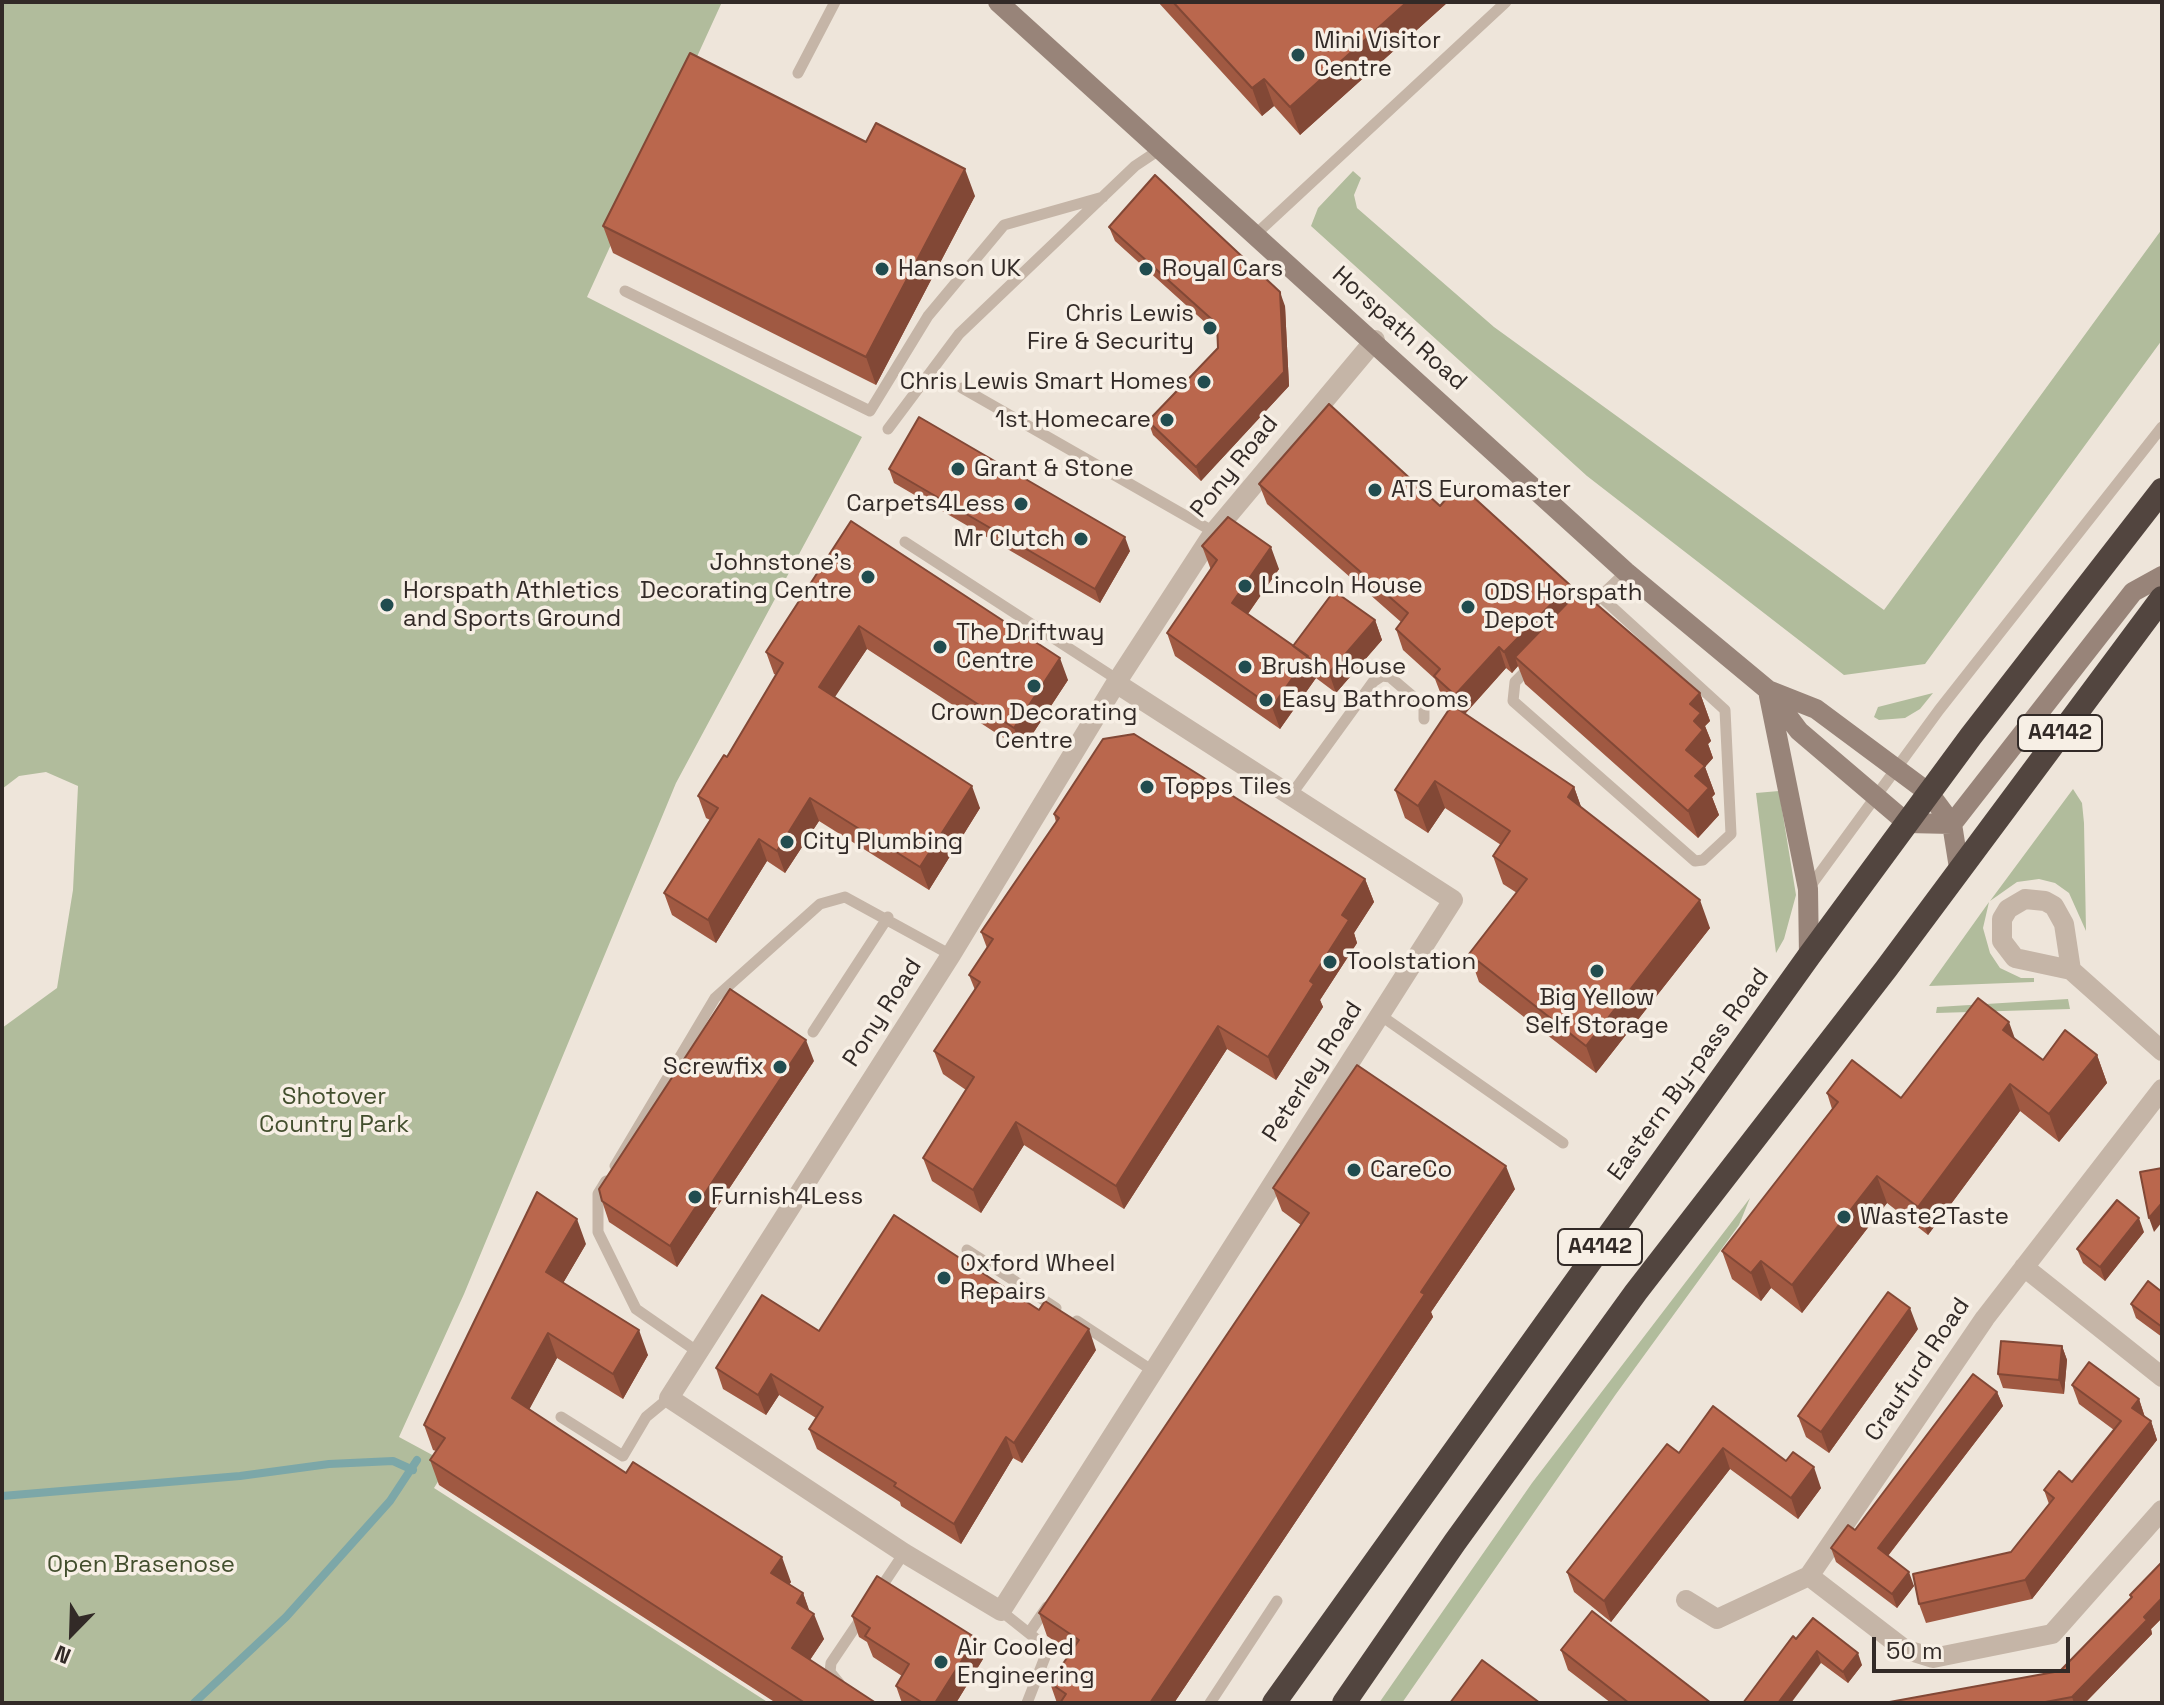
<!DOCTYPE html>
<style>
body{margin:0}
#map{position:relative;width:2164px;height:1705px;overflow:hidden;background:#eee5da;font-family:"Space Grotesk",sans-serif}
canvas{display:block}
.frame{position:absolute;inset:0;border:4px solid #322a27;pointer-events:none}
.north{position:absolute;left:32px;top:1593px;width:80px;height:80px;-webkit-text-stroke:6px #f7efe5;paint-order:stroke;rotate:203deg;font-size:22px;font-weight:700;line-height:32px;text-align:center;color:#322a27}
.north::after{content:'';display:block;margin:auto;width:28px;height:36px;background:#322a27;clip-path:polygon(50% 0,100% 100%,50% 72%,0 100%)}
.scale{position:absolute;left:1872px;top:1637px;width:198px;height:36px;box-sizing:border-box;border:4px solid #322a27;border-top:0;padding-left:10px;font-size:24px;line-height:28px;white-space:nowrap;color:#322a27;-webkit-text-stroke:6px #f7efe5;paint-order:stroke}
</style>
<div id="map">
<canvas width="2164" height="1705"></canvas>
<div class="frame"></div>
<div class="north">N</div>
<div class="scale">50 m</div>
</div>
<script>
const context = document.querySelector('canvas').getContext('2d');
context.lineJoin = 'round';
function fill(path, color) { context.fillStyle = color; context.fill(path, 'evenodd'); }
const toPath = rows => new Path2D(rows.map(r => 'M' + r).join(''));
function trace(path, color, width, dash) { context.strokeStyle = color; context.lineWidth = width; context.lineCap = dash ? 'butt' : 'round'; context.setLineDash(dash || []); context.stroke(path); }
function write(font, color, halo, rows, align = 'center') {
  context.font = font + ' "Space Grotesk",sans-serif'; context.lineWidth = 7; context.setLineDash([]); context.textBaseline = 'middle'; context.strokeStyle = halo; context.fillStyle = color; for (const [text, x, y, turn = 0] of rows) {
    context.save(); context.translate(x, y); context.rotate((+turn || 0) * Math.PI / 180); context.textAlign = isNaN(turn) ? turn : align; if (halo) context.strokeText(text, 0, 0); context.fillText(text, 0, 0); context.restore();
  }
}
const green = toPath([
 [2,2,722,2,587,297,862,437,676,783,464,1294,399,1437,449,1464,434,1488,769,1703,2,1703,2,1028,57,988,73,890,78,786,46,772,19,776,2,789],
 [1353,171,1361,178,1354,195,1357,208,1494,327,1884,610,2162,229,2162,340,1925,664,1844,675,1587,476,1311,226,1318,208],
 [1933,693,1920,709,1905,718,1879,720,1874,717,1878,707],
 [2073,789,2082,803,2084,823,2086,931,2069,893,2055,883,2039,879,2017,882,1990,901],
 [1779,791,1796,895,1784,939,1776,953,1756,793],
 [1989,902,1983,928,1990,953,2000,968,2021,978,2034,978,2034,982,1929,986],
 [2068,999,2070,1009,1936,1013,1937,1007],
 [1750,1198,1739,1225,1616,1394,1402,1703,1379,1703,1532,1483]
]);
const stream = toPath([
 [2,1496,240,1476,329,1464,393,1461,413,1470],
 [194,1703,286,1617,390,1501,417,1460]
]);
const lane = toPath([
 [798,73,835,2],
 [1256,234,1506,2],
 [625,291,870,411,928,316,1004,225,1103,197],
 [962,388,1214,532],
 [888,429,959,334,1135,166,1162,148],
 [905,542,1118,680],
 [1585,611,1626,572],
 [1531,666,1515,682,1513,701,1695,861,1703,860,1731,834,1725,710,1600,596],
 [1291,795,1373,682,1382,676,1390,677,1424,706,1424,719],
 [1809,888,1939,710,2162,427],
 [1380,1015,1563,1143],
 [813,1032,888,917],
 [615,1166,715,998,820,904,845,897,951,955],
 [606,1181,598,1194,598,1232,636,1309,698,1352],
 [967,1250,1056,1308],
 [1077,1321,1153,1371],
 [561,1417,623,1456,646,1417,669,1398],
 [878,1592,904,1553],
 [1001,1611,1040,1642,1047,1652,1027,1703],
 [1029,1633,1047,1607],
 [839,1683,830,1672,831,1663,862,1617],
 [1210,1703,1277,1601]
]);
const street = toPath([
 [1116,683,1453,900,1001,1611,904,1553,669,1398,951,955,1116,683,1214,532,1375,340],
 [2071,970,2064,924,2054,906,2045,901,2025,899,2008,909,2002,919,2002,941,2015,958,2071,970,2162,1051],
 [2024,1267,2162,1377],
 [1809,1576,1904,1649,1933,1658,2052,1634,2162,1510],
 [1686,1600,1717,1619,1809,1576,1985,1318,2162,1089]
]);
const secondary = toPath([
 [998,2,1626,572,1768,690,1799,731,1907,823,1952,824,2133,592,2162,576],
 [1768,690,1816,709,1929,793,1952,824,1959,868],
 [1769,696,1808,889,1809,956]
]);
const highway = toPath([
 [1274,1703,1809,956,1971,736,2162,490],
 [1344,1703,1455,1542,1636,1292,1886,969,2162,598]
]);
const wall = toPath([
 [1158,2,1448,2,1300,135,1274,106,1262,116],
 [975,196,876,385,613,253,603,226],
 [1109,227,1285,306,1289,386,1201,481,1153,435,1148,421,1218,348,1218,334,1115,241],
 [889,469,1130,551,1100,603,894,483],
 [1259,484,1440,506,1574,596,1700,693,1710,721,1705,726,1711,741,1708,744,1713,758,1705,767,1715,794,1712,797,1719,815,1698,838,1525,684,1518,666,1512,673,1506,668,1465,714,1574,787,1581,807,1710,928,1596,1073,1479,982,1469,954,1517,893,1503,884,1493,856,1501,845,1445,808,1428,833,1405,818,1395,790,1452,706,1442,697,1435,679,1403,650,1396,629,1401,622,1267,504],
 [851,521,1068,680,1022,750,867,649,834,697,980,808,929,890,819,821,785,873,767,861,716,943,672,915,664,893,710,820,706,818,698,796,727,757,776,675,774,674,766,652],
 [1202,546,1279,569,1248,614,1293,646,1375,620,1382,640,1336,693,1316,678,1280,729,1175,656,1167,633,1211,570],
 [1054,814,1365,879,1374,902,1354,933,1357,943,1320,1000,1323,1007,1276,1080,1227,1049,1124,1209,1024,1145,981,1213,932,1181,923,1158,966,1090,943,1074,934,1051,975,990,969,975,987,948,981,932,1056,822],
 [2015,1039,2043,1060,2097,1055,2107,1083,2059,1142,2020,1111,1928,1235,1887,1203,1802,1313,1771,1288,1761,1301,1732,1279,1722,1251,1832,1109,1827,1093,1901,1098],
 [814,1061,677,1267,609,1222,602,1201],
 [1273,1188,1515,1189,1431,1312,1433,1317,1174,1703,1057,1703,1050,1683,1071,1652,1047,1636,1039,1613,1301,1225,1282,1211],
 [2144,1232,2105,1281,2083,1263,2077,1249],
 [586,1244,563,1283,648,1355,623,1399,557,1358,529,1409,791,1582,789,1584,803,1593,809,1611,824,1639,810,1660,876,1703,776,1703,439,1485,430,1460,436,1451,433,1450,424,1425],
 [2162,1292,2162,1337,2136,1318,2131,1304],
 [1918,1329,1829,1453,1806,1437,1798,1416],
 [2062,1346,2067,1360,2064,1394,2003,1388,1998,1374],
 [1096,1350,1022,1463,1013,1458,961,1544,901,1506,900,1502,817,1449,809,1429,816,1418,779,1395,766,1415,723,1389,716,1368],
 [2072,1385,2139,1399,2145,1417,2151,1421,2157,1440,2032,1599,1926,1623,1919,1604,2011,1552,2049,1504,2044,1490,2072,1482,2114,1430,2079,1404],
 [1997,1392,2003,1406,1888,1556,1914,1586,1897,1608,1836,1562,1831,1548,1855,1530],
 [1713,1406,1821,1488,1798,1519,1730,1469,1611,1622,1574,1592,1567,1572,1679,1453],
 [2162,1562,2162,1618,2151,1629,2152,1634,2085,1703,1884,1703,2060,1671,2131,1598,2130,1595],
 [852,1616,983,1659,956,1703,902,1703,896,1686,902,1676,873,1657,867,1642,859,1637],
 [1796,1639,1862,1665,1848,1683,1821,1663],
 [1561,1650,1711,1703,1611,1703,1568,1670]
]);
const shadedWall = toPath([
 [1407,2,1448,2,1300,135,1290,107],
 [1264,79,1274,106,1262,116,1252,88],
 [965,169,975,196,876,385,866,357],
 [1280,292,1285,306,1289,386,1201,481,1196,467],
 [1125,537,1130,551,1100,603,1095,589],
 [1271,547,1279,569,1240,625,1232,603],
 [1570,585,1578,606,1515,657,1518,666,1512,673,1504,652],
 [1375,620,1382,640,1336,693,1329,673],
 [859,626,867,649,827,709,819,687],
 [1499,647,1506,668,1463,716,1455,695],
 [1308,656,1316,678,1280,729,1272,707],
 [1060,658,1068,680,1022,750,1014,728],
 [1700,693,1710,721,1705,726,1711,741,1708,744,1713,758,1705,767,1715,794,1712,797,1719,815,1698,838,1688,811,1695,776,1686,750,1694,721,1690,704],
 [1435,781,1445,808,1428,833,1418,806],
 [972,786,980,808,929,890,920,867],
 [1574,787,1584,815,1568,797],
 [810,798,819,821,785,873,777,851],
 [759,839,767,861,716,943,708,920],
 [1365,879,1374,902,1354,933,1357,943,1320,1000,1323,1007,1276,1080,1268,1057,1310,981,1342,915],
 [1700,900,1710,928,1596,1073,1586,1046],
 [2009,1022,2019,1050,2003,1030],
 [1218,1026,1227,1049,1124,1209,1116,1186],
 [806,1040,814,1061,677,1267,670,1246],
 [2097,1055,2107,1083,2059,1142,2049,1114],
 [2010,1084,2020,1111,1928,1235,1918,1207],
 [1016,1122,1024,1145,981,1213,973,1190],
 [1506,1166,1515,1189,1431,1312,1433,1317,1174,1703,1150,1703,1421,1292],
 [1877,1176,1887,1203,1802,1313,1792,1285],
 [2161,1203,2162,1222,2154,1232,2149,1218],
 [2139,1218,2144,1232,2105,1281,2100,1267],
 [577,1219,586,1244,555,1297,546,1272],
 [1761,1261,1771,1288,1761,1301,1751,1273],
 [1910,1308,1918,1329,1829,1453,1821,1432],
 [1089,1329,1096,1350,1022,1463,1014,1443],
 [639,1330,648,1355,623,1399,613,1374],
 [548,1333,557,1358,522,1423,512,1398],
 [2062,1346,2067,1360,2064,1394,2059,1380],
 [771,1374,779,1395,766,1415,758,1395],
 [1997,1392,2003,1406,1883,1562,1878,1548],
 [2139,1399,2145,1418,2132,1408],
 [2151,1421,2157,1440,2032,1599,2025,1580],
 [1006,1437,1013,1458,961,1544,954,1524],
 [1723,1448,1730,1469,1611,1622,1604,1601],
 [1814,1467,1821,1488,1798,1519,1791,1498],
 [782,1557,791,1582,781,1598,771,1573],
 [1909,1572,1914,1586,1897,1608,1892,1594],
 [803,1593,812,1618,814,1614,824,1639,801,1673,792,1648,797,1603],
 [2162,1598,2162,1618,2151,1629,2152,1634,2085,1703,2074,1703,2072,1697],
 [976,1638,983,1659,956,1703,935,1703],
 [1817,1651,1821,1663,1791,1703,1778,1703],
 [1858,1653,1862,1665,1848,1683,1843,1672]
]);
const building = toPath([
 [1173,2,1407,2,1290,107,1264,79,1252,88,1173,2],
 [690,53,866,142,876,123,965,169,866,357,603,226,690,53],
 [1155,175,1280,292,1284,372,1196,467,1148,421,1218,348,1217,324,1109,227,1155,175],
 [1329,404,1440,506,1459,484,1570,585,1504,652,1499,647,1455,695,1434,676,1440,669,1396,629,1408,613,1259,484,1329,404],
 [919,417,1125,537,1095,589,889,469,919,417],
 [1228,517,1271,547,1232,603,1308,656,1272,707,1167,633,1217,560,1202,546,1228,517],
 [851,521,1060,658,1014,728,859,626,819,687,972,786,920,867,810,798,777,851,759,839,708,920,664,893,718,808,698,796,724,755,727,757,783,663,766,652,851,521],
 [1580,590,1700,693,1690,704,1701,713,1694,721,1703,730,1686,750,1705,766,1695,776,1709,788,1688,811,1515,657,1580,590],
 [1334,591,1375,620,1329,673,1293,646,1334,591],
 [1452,705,1574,787,1568,797,1700,900,1586,1046,1469,954,1527,879,1493,856,1510,831,1435,781,1418,806,1395,790,1452,705],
 [1134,734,1365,879,1342,915,1349,920,1310,981,1314,984,1268,1057,1218,1026,1116,1186,1016,1122,973,1190,923,1158,974,1077,934,1051,980,982,969,975,993,939,981,932,1059,818,1054,814,1103,739,1134,734],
 [730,989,806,1040,670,1246,602,1201,599,1189,730,989],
 [1978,998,2009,1022,2003,1030,2043,1060,2065,1030,2097,1055,2049,1114,2010,1084,1918,1207,1877,1176,1792,1285,1761,1261,1751,1273,1722,1251,1838,1102,1827,1093,1852,1060,1901,1098,1978,998],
 [1357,1065,1506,1166,1421,1292,1425,1294,1150,1703,1060,1703,1066,1694,1050,1683,1079,1640,1039,1613,1309,1213,1273,1188,1357,1065],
 [2162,1168,2162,1203,2149,1218,2140,1172,2162,1168],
 [537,1192,577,1219,546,1272,639,1330,613,1374,548,1333,512,1398,626,1473,633,1462,782,1557,771,1573,803,1593,797,1603,814,1614,792,1648,876,1703,805,1703,430,1460,445,1438,424,1425,537,1192],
 [2117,1200,2139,1218,2100,1267,2077,1249,2117,1200],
 [894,1215,1039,1310,1045,1301,1089,1329,1014,1443,1006,1437,954,1524,894,1486,896,1483,809,1429,823,1407,771,1374,758,1395,716,1368,762,1295,819,1331,894,1215],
 [2148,1281,2162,1292,2162,1327,2131,1304,2148,1281],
 [1888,1292,1910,1308,1821,1432,1798,1416,1888,1292],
 [2001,1341,2062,1346,2059,1380,1998,1374,2001,1341],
 [2089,1362,2139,1399,2132,1408,2151,1421,2025,1580,1919,1604,1913,1574,2011,1552,2054,1498,2044,1490,2059,1471,2072,1482,2121,1421,2072,1385,2089,1362],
 [1973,1374,1997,1392,1878,1548,1909,1572,1892,1594,1831,1548,1848,1525,1855,1530,1973,1374],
 [1713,1406,1786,1461,1793,1452,1814,1467,1791,1498,1723,1448,1604,1601,1567,1572,1667,1444,1679,1453,1713,1406],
 [2162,1562,2162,1598,2144,1617,2147,1620,2072,1697,2040,1703,1884,1703,2060,1671,2132,1597,2130,1595,2162,1562],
 [877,1576,976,1638,935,1703,923,1703,896,1686,909,1664,865,1636,870,1628,852,1616,877,1576],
 [1592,1611,1711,1703,1629,1703,1561,1650,1592,1611],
 [1813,1618,1858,1653,1843,1672,1817,1651,1778,1703,1743,1703,1793,1636,1796,1639,1813,1618],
 [1482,1660,1540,1703,1450,1703,1482,1660]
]);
const markers = [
 [1298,55,8,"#214c4f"],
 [882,269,8,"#214c4f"],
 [1146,269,8,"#214c4f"],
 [1210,328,8,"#214c4f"],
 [1204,382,8,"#214c4f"],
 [1167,420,8,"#214c4f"],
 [958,469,8,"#214c4f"],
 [1375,490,8,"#214c4f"],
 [1021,504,8,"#214c4f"],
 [1081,539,8,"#214c4f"],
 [868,577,8,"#214c4f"],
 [1245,586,8,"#214c4f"],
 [387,605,8,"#214c4f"],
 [1468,607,8,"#214c4f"],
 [940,647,8,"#214c4f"],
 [1245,667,8,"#214c4f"],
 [1034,686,8,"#214c4f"],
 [1266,700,8,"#214c4f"],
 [1147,787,8,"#214c4f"],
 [787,842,8,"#214c4f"],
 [1330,962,8,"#214c4f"],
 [1597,971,8,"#214c4f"],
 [780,1067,8,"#214c4f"],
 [1354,1170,8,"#214c4f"],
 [695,1197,8,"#214c4f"],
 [1844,1217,8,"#214c4f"],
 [944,1278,8,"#214c4f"],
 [941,1662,8,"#214c4f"]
];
const shields = [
 [2060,733,84],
 [1600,1247,84]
];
const shieldNames = [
 ["A4142",2060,733],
 ["A4142",1600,1247]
];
const poiNames = [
 ["Mini Visitor",1314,41],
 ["Centre",1314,69],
 ["Hanson UK",898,269],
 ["Royal Cars",1162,269],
 ["Chris Lewis",1194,314,"right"],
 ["Fire & Security",1194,342,"right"],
 ["Chris Lewis Smart Homes",1188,382,"right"],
 ["1st Homecare",1151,420,"right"],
 ["Grant & Stone",974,469],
 ["ATS Euromaster",1391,490],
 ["Carpets4Less",1005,504,"right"],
 ["Mr Clutch",1065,539,"right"],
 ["Johnstone's",852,563,"right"],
 ["Decorating Centre",852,591,"right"],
 ["Lincoln House",1261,586],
 ["Horspath Athletics",403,591],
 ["and Sports Ground",403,619],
 ["ODS Horspath",1484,593],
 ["Depot",1484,621],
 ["The Driftway",956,633],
 ["Centre",956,661],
 ["Brush House",1261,667],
 ["Easy Bathrooms",1282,700],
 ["Crown Decorating",1034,713,"center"],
 ["Centre",1034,741,"center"],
 ["Topps Tiles",1163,787],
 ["City Plumbing",803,842],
 ["Toolstation",1346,962],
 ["Big Yellow",1597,998,"center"],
 ["Self Storage",1597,1026,"center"],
 ["Screwfix",764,1067,"right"],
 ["CareCo",1370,1170],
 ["Furnish4Less",711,1197],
 ["Waste2Taste",1860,1217],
 ["Oxford Wheel",960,1264],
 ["Repairs",960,1292],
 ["Air Cooled",957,1648],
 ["Engineering",957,1676]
];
const streetNames = [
 ["Horspath Road",1399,329,42],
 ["Pony Road",1235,467,-51],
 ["Pony Road",883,1013,-57],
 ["Peterley Road",1313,1072,-57],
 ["Eastern By-pass Road",1689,1075,-54],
 ["Craufurd Road",1918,1370,-56]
];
const parkNames = [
 ["Shotover",334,1097],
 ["Country Park",334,1125],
 ["Open Brasenose",141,1565]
];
fill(green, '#b1bc9c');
trace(stream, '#7ca7a8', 8);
trace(lane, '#c5b5a7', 11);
trace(street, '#c5b5a7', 20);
trace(secondary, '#988479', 20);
trace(highway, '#52453f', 24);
fill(wall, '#a05942');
fill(shadedWall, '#824836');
fill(building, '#ba674d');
trace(building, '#824836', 2);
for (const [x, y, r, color] of markers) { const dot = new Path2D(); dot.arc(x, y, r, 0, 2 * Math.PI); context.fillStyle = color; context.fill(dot); trace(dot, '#f7efe5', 3); }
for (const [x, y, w] of shields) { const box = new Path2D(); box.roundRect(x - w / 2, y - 18, w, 36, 6); context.fillStyle = '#f7efe5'; context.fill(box); trace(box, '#322a27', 2); }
write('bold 22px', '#322a27', null, shieldNames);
write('24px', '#322a27', '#f7efe5', poiNames, 'left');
write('24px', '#322a27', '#f7efe5', streetNames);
write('24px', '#424e2d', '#f7efe5', parkNames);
</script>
